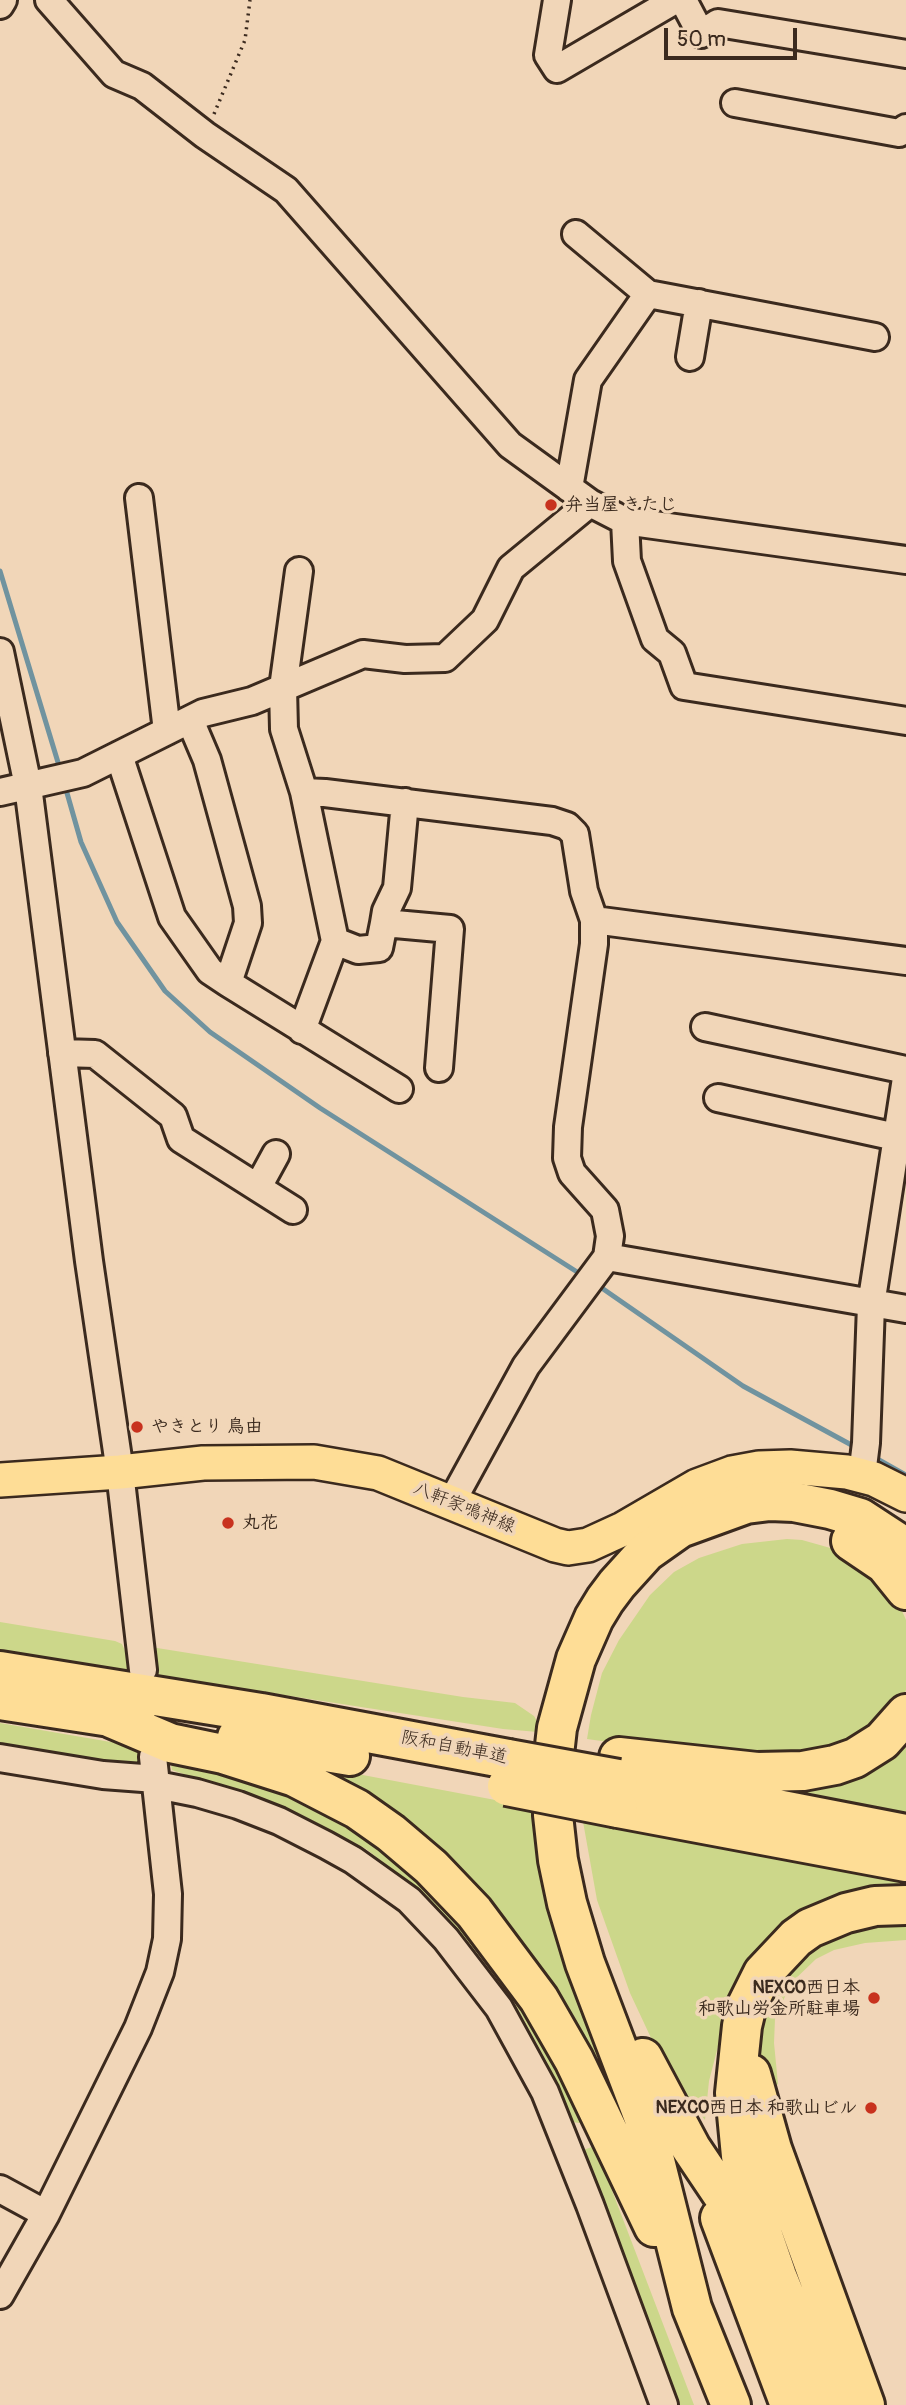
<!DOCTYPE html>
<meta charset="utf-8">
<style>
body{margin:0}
#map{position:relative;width:906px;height:2405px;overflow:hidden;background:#f1d6b8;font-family:Pangolin,sans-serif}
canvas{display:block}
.scale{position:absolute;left:664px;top:28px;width:133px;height:32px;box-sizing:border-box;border:4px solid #3b2a1e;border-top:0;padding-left:9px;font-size:21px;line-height:24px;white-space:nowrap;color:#3b2a1e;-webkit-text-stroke:5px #f1d6b8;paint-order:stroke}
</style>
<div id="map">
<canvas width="906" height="2405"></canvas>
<div class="scale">50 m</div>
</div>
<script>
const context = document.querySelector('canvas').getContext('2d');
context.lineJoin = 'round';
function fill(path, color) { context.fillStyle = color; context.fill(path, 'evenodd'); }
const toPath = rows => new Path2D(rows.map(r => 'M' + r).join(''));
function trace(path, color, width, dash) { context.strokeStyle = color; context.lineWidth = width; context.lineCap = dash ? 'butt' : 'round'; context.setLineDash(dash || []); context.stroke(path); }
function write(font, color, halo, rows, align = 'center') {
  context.font = font + ' Pangolin,"Klee One",sans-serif'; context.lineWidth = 7; context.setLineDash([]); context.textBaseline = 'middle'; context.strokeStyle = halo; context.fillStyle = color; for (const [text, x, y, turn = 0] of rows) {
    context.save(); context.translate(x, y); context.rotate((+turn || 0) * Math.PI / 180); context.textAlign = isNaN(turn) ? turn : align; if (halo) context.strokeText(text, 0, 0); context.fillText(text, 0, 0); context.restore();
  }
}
const green = toPath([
 [787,1539,802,1540,834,1549,857,1562,899,1604,906,1620,906,1690,901,1702,885,1724,817,1760,645,1747,587,1739,591,1715,602,1673,619,1640,650,1595,674,1572,699,1558,742,1544],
 [0,1622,115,1641,122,1644,132,1667,151,1647,463,1697,515,1703,534,1716,538,1723,538,1732,503,1729,0,1651],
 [0,1723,169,1752,331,1804,489,1942,589,2118,579,2123,573,2122,547,2062,513,2000,469,1943,424,1894,366,1849,300,1814,172,1770,170,1759,141,1753,140,1760,133,1769,0,1748],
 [906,1737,906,1818,778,1792],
 [278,1759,543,1809,636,2151,511,1943],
 [582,1816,906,1876,906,1891,883,1892,727,2012,709,2081,705,2120,679,2088,659,2055,630,1993,597,1900],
 [906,1914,906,1940,865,1943,834,1950,816,1959,791,1983,775,2019,774,2043,778,2084,773,2088,762,2061,759,2042,762,2003,800,1947],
 [595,2146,694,2405,680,2405,634,2291,583,2153,583,2150]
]);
const stream = toPath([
 [0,571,60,769],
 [65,786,81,842,117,922,165,991,210,1032,320,1108,585,1277],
 [596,1284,743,1386,857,1448],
 [872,1456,906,1475]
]);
const path = toPath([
 [214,114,245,40,250,0]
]);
const minor = toPath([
 [49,0,114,74,142,86,205,135,286,190,510,445,590,503,625,521,906,560],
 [557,0,548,55,557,69,675,0],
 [683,0,701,34,718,23,906,54],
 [0,5,3,0],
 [735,103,899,133,906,128],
 [576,234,648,294,875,337],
 [690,357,699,303],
 [569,488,588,380,648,294],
 [139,498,167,731],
 [625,521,627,561,655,639,672,653,684,686,906,721],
 [299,571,283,688,284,729,304,792,335,941],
 [0,652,28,786,89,1261,120,1472,143,1670],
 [119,755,172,917,210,971,228,983,248,923,247,906,207,760,190,720],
 [0,792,83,773,203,713,252,701,363,654,405,659,445,658,485,620,511,568,590,503],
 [304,792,325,793,552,821,567,826,575,834,584,891,594,920,906,961],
 [405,802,397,888,386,911,384,923,450,929,439,1068],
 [228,983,399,1089],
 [705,1027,906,1070],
 [302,1030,335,941,358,950,379,948,384,923],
 [62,1053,95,1054,173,1116,181,1139,293,1210],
 [718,1098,896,1137],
 [258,1187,276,1154],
 [607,1257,906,1309],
 [862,1475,866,1443,871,1305,906,1078],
 [451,1503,526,1366,607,1257,610,1236,605,1210,572,1173,567,1158,568,1127,594,944,594,920],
 [0,1758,103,1775,156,1779],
 [157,1785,197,1793,238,1805,279,1821,326,1845,353,1860,409,1900,446,1939,499,2008,545,2092,590,2205,664,2405],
 [0,2189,46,2214],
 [0,2295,46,2214,138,2028,160,1972,167,1939,168,1894,153,1757]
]);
const major = toPath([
 [0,1480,120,1472,203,1463,314,1462,378,1473,555,1545,568,1548,588,1545,623,1529,697,1486,732,1473,759,1468,790,1467,847,1472,874,1479,906,1495]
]);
const highway = toPath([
 [851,1541,885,1564,906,1590],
 [0,1671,261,1713,508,1759],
 [0,1700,136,1721],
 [111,1718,170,1743,223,1754,295,1777,357,1809,391,1833,431,1867,474,1912,539,1999,574,2060,654,2227],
 [237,1737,350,1756],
 [619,1757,757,1772,803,1771,835,1765,855,1758,882,1741,906,1714],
 [648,1784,906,1834],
 [618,1808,906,1862],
 [643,2058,691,2148,777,2276],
 [751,2074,772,2149,865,2405],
 [720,2218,790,2405],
 [731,2405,692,2308,645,2121,585,1963,567,1903,558,1860,553,1815,552,1772,557,1728,576,1659,594,1618,605,1600,617,1584,646,1552,680,1528,746,1504,770,1501,794,1502,830,1509,860,1518,906,1548],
 [826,2405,824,2393,777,2276,760,2227,741,2156,735,2093,742,2026,747,2005,763,1973,796,1938,810,1928,846,1913,875,1906,906,1905]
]);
const highwayBridge = toPath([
 [508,1759,618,1779],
 [507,1786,618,1808]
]);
const markers = [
 [551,505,7,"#c8321e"],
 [137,1427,7,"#c8321e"],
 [228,1523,7,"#c8321e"],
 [874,1998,7,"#c8321e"],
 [871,2108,7,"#c8321e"]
];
const poiNames = [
 ["弁当屋 きたじ",565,505],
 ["やきとり 鳥由",151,1427],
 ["丸花",242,1523],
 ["NEXCO西日本",860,1988,"right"],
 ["和歌山労金所駐車場",860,2009,"right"],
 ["NEXCO西日本 和歌山ビル",857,2108,"right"]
];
const streetNames = [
 ["八軒家鳴神線",464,1508,22],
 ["阪和自動車道",454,1748,11]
];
fill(green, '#ccd78a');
trace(stream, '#70939f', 5);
trace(minor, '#3b2a1e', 32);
trace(major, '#3b2a1e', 38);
trace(highway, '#3b2a1e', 44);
trace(path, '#3b2a1e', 3.5, [2, 5]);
trace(minor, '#f1d6b8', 26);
trace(major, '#fedd96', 33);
trace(highway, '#fedd96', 38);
trace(highwayBridge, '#3b2a1e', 44, []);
trace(highwayBridge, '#fedd96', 38);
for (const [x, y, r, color] of markers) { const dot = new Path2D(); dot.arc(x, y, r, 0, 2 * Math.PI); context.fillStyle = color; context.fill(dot); trace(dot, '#f1d6b8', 2.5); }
write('bold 18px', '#3b2a1e', '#f1d6b8', poiNames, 'left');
write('18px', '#3b2a1e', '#f1d6b8', streetNames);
</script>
